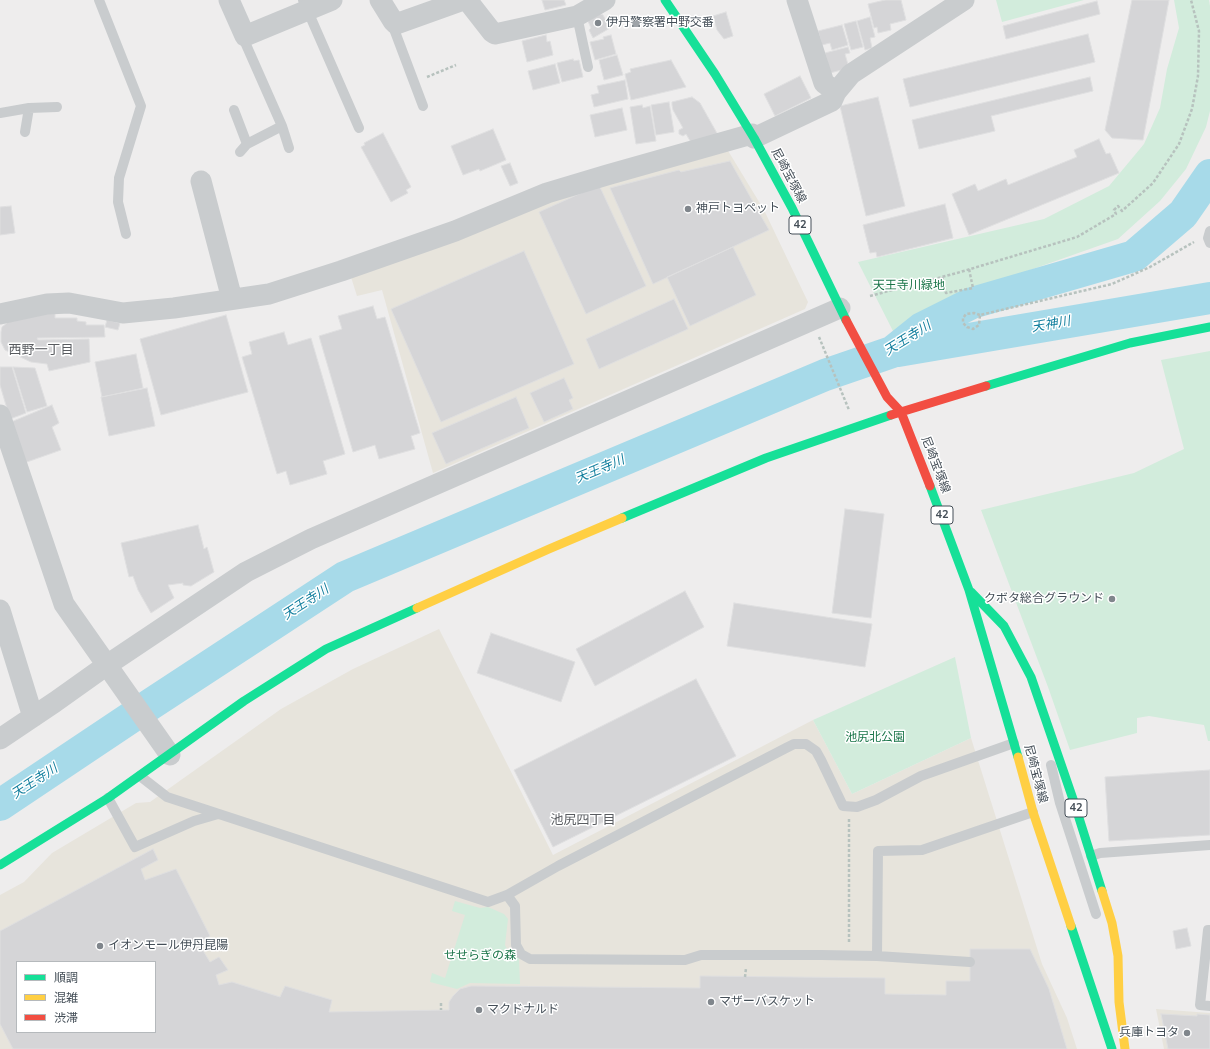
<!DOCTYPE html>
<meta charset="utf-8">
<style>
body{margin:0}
#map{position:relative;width:1210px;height:1049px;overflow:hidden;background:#eeeded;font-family:"Nunito Sans","Noto Sans JP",sans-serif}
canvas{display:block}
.legend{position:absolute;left:16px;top:961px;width:140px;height:72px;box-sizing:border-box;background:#fff;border:1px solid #b5b9bc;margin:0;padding:5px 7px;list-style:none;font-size:12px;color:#454f58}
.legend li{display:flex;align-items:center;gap:8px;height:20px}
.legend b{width:20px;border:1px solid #b5b9bc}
</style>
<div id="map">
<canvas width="1210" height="1049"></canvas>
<ul class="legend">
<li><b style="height:5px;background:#16e098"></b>順調</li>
<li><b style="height:5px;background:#ffcf43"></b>混雑</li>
<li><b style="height:5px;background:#f24e42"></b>渋滞</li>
</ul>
</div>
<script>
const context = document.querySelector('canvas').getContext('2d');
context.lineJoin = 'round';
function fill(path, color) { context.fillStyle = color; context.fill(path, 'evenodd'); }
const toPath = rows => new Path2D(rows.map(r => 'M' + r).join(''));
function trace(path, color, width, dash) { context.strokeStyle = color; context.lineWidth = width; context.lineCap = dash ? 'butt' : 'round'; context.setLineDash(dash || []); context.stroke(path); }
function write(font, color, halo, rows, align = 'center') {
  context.font = font + ' "Nunito Sans","Noto Sans JP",sans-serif'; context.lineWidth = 3; context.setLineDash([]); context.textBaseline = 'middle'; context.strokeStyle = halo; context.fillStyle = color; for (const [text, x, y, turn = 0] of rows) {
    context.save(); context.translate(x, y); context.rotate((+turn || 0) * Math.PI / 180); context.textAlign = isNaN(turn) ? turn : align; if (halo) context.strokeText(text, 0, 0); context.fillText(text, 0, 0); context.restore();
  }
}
const commercial = toPath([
 [727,149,764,210,808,302,805,309,433,473,382,290,357,296,351,277,551,198],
 [439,629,553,855,813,720,852,794,971,738,1042,964,1067,1018,1077,1049,0,1049,0,895,24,882,52,853,136,803,150,802,281,709,353,669],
 [17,962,155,962,155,1032,17,1032],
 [1156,1009,1210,1013,1210,1049,1164,1049]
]);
const green = toPath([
 [996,0,1084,0,1002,22],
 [1174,0,1209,0,1210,6,1210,111,1206,127,1186,169,1160,201,1118,239,982,287,894,333,858,262,1044,219,1109,186,1144,144,1160,108,1167,69,1179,28],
 [1210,351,1210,741,1208,741,1204,725,1149,716,1137,718,1137,733,1070,750,1048,687,981,510,1134,473,1184,449,1161,360],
 [955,657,971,738,852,794,813,720],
 [455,901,480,908,488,907,504,914,508,919,505,945,508,951,519,958,520,984,470,983,457,989,430,982,432,973,445,978,465,915,452,911]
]);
const river = toPath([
 [898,351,1210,298],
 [0,805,151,704,345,577,825,375,892,352,922,328,972,303,1134,256,1183,214,1210,175]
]);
const building = toPath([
 [542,0,564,0,566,5,545,10,542,0],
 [885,0,901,0,906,20,890,24,891,30,878,33,877,27,874,28,868,4,885,0],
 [1132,0,1169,0,1143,140,1112,138,1105,130,1132,0],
 [1097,1,1100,14,1006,39,1003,26,1097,1],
 [726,12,733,36,724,39,717,30,713,16,726,12],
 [598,13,603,15,610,28,593,38,589,30,591,28,587,19,598,13],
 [870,17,875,37,870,38,872,48,865,50,857,21,870,17],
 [856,21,863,47,851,50,844,24,856,21],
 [842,25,848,45,832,50,830,43,822,45,818,31,842,25],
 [1088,34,1095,62,910,107,903,79,1088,34],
 [546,35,547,42,550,41,553,55,527,62,522,41,546,35],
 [611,35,616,54,595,60,590,42,604,39,603,37,611,35],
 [848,47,850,53,845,54,849,68,830,73,825,53,848,47],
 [617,55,623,75,604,80,599,60,617,55],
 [573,59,574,61,579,60,583,77,562,82,557,63,573,59],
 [671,60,686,87,631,100,625,74,631,72,630,69,671,60],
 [555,64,560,83,533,90,528,71,555,64],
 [800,76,811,98,775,116,764,94,800,76],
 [1090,77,1093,91,991,116,995,131,919,149,912,120,1090,77],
 [625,80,628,99,594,107,591,95,599,93,597,86,625,80],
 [692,97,700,103,718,135,692,144,686,134,683,136,679,134,679,130,683,128,673,110,672,105,672,102,692,97],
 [878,97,905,206,866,216,840,106,878,97],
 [669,102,674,132,656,135,651,105,669,102],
 [642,105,643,108,650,106,656,141,636,144,630,107,642,105],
 [622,108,627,130,595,137,590,115,622,108],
 [493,129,506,160,480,171,479,169,463,175,451,146,493,129],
 [383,133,411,187,406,190,408,193,391,202,361,147,365,145,364,143,383,133],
 [1099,139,1106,154,1110,153,1119,173,969,235,952,194,975,184,978,191,1006,179,1008,185,1077,157,1074,150,1099,139],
 [730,161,769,230,653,284,610,188,679,170,681,172,730,161],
 [510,163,518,183,510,186,501,166,510,163],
 [599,185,646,286,586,314,539,212,599,185],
 [945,204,953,238,877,257,876,252,870,253,863,225,945,204],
 [11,206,15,233,0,235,0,207,11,206],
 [733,247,756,295,690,326,667,277,733,247],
 [524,251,574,364,441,422,391,309,524,251],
 [674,299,688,329,599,369,586,339,674,299],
 [373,306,377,319,385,317,420,433,411,436,415,449,379,459,375,445,353,452,319,336,342,329,338,316,373,306],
 [55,312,55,318,77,318,77,321,86,322,86,325,104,325,105,337,37,338,38,340,89,339,90,362,49,371,47,364,31,362,5,350,1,342,1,332,2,327,8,322,55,312],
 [226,315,248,392,161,415,140,339,226,315],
 [107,320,120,323,118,330,105,327,107,320],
 [284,332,288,345,311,338,345,454,323,461,327,474,290,485,286,471,277,474,242,357,252,354,249,342,284,332],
 [136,354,143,388,102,397,95,362,136,354],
 [0,367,12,367,26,413,10,419,0,385,0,367],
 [13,367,35,368,47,406,27,412,13,367],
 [564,378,573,398,569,400,573,409,544,422,530,393,564,378],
 [147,388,155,426,109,436,101,397,147,388],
 [516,397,529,428,446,464,432,433,516,397],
 [52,405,59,423,52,427,61,450,24,463,11,422,52,405],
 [845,509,884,514,871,618,832,613,845,509],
 [198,525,204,549,207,547,214,572,191,586,183,585,183,583,168,585,174,598,151,613,138,590,133,576,129,577,121,543,198,525],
 [685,591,704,627,595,686,576,649,685,591],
 [734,603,872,624,865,667,727,646,734,603],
 [491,633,575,662,561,702,477,673,491,633],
 [696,679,736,756,553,847,514,770,696,679],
 [1210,770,1210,835,1109,841,1105,777,1210,770],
 [153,849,158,860,141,869,145,880,176,869,210,936,199,944,210,962,219,957,228,970,216,975,219,985,232,982,280,997,285,986,332,1000,329,1012,449,1010,449,1002,453,996,460,989,471,986,700,988,700,976,885,978,885,994,946,995,946,981,970,981,970,949,1030,949,1049,989,1067,1049,13,1049,0,1024,0,931,153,849],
 [17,962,155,962,155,1032,17,1032,17,962],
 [1187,928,1191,946,1176,949,1173,931,1187,928],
 [1161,1014,1197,1016,1197,1014,1210,1015,1210,1049,1168,1049,1161,1014]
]);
const path = toPath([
 [427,77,456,65],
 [942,277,946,293,973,288,969,269],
 [870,296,957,273,1077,237,1116,214,1114,210,1118,206,1122,211,1153,183,1179,144,1192,109,1198,76,1199,31,1191,0],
 [980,315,974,313,966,314,963,318,963,323,967,327,973,329,979,325,980,315,1112,284,1150,267,1194,242],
 [819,337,849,410],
 [849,819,849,942],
 [745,977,746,968],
 [441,1003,441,1010]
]);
const lane = toPath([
 [99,0,141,106,119,178,118,202,126,234],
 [303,0,359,128],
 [577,16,588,67],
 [396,24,394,29,423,106],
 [245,36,244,40,282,126,289,148],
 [234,110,247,144],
 [0,113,29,108,57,107],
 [25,132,29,108],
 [240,152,247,144,282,126],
 [1210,231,1208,238,1210,243],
 [1051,765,1060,803,1096,914],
 [140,776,167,797,488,902,507,895,558,866,786,748,794,744,806,744,816,751,821,760,843,806,857,807,876,800,921,776,1014,743],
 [108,798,135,847,194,821,218,814],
 [1091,856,1100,853,1210,845],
 [507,895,515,906,516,945,521,954,530,959,685,960,701,955,821,955,877,956,970,962],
 [1210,930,1208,930,1200,1005,1210,1006],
 [877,956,878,851,922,850,1033,812]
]);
const street = toPath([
 [229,0,245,36,332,0],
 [380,0,393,21,396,24,463,0],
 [467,0,492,32,495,34,577,16,605,0],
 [797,0,824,83,836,92],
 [754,138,832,101,836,92,851,74,964,0],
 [201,181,232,299],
 [0,314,47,304,69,303,123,313,174,308,269,294,341,271,455,231,547,193,607,175,752,134],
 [0,415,64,604,170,755],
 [0,610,33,717],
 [0,739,55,702,107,665,246,572,311,539,840,308]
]);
const fast = toPath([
 [665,0,715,74,754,138,792,208,846,320],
 [986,386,1130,343,1210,327],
 [930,486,969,590,1018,757],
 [622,518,766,458,891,415],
 [971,592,1004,626,1031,677,1074,802,1102,891],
 [0,865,108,798,244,701,326,649,417,608],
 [1071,926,1112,1049]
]);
const slow = toPath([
 [417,608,549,549,622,518],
 [1018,757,1033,812,1071,926],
 [1102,891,1112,923,1118,956,1119,1002,1125,1049]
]);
const jam = toPath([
 [846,320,887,397,901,412,930,486],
 [891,415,986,386]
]);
const markers = [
 [598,23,4,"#80868c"],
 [688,209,4,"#80868c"],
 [1112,599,4,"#80868c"],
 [100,946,4,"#80868c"],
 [711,1002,4,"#80868c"],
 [479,1010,4,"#80868c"],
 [1187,1033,4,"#80868c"]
];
const shields = [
 [800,225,22],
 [942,515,22],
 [1076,808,22]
];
const shieldNames = [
 ["42",800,225],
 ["42",942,515],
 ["42",1076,808]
];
const poiNames = [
 ["伊丹警察署中野交番",606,23],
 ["神戸トヨペット",696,209],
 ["クボタ総合グラウンド",1104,599,"right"],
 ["イオンモール伊丹昆陽",108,946],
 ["マザーバスケット",719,1002],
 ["マクドナルド",487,1010],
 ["兵庫トヨタ",1179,1033,"right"]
];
const streetNames = [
 ["尼崎宝塚線",788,176,62],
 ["尼崎宝塚線",935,465,69],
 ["尼崎宝塚線",1035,774,75]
];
const parkNames = [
 ["天王寺川緑地",909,286],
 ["池尻北公園",875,738],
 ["せせらぎの森",480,956]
];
const waterNames = [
 ["天神川",1051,325,-10],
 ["天王寺川",908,339,-32],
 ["天王寺川",600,470,-23],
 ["天王寺川",306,603,-33],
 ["天王寺川",35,782,-33]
];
const neighbourhoodNames = [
 ["西野一丁目",41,351],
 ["池尻四丁目",583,821]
];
fill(commercial, '#e7e4dc');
fill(green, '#d2ecdc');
trace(river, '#a7dae9', 32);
fill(building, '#d5d5d7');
trace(building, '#dfdfe0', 1);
trace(path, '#b7c2be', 2.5, [3, 2]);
trace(lane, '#c9ccce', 10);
trace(street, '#c9ccce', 21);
trace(fast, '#16e098', 9);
trace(slow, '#ffcf43', 9);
trace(jam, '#f24e42', 9);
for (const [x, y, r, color] of markers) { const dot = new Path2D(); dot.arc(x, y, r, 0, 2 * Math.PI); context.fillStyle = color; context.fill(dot); trace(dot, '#fff', 1.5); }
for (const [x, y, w] of shields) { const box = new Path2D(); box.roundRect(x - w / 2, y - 9, w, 18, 3); context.fillStyle = '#fff'; context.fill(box); trace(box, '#454f58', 1); }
write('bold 11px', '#454f58', null, shieldNames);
write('12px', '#454f58', '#fff', poiNames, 'left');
write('12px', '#454f58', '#fff', streetNames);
write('12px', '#1a7549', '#fff', parkNames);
write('italic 13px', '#127f9e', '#fff', waterNames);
write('13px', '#595c60', '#fff', neighbourhoodNames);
</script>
